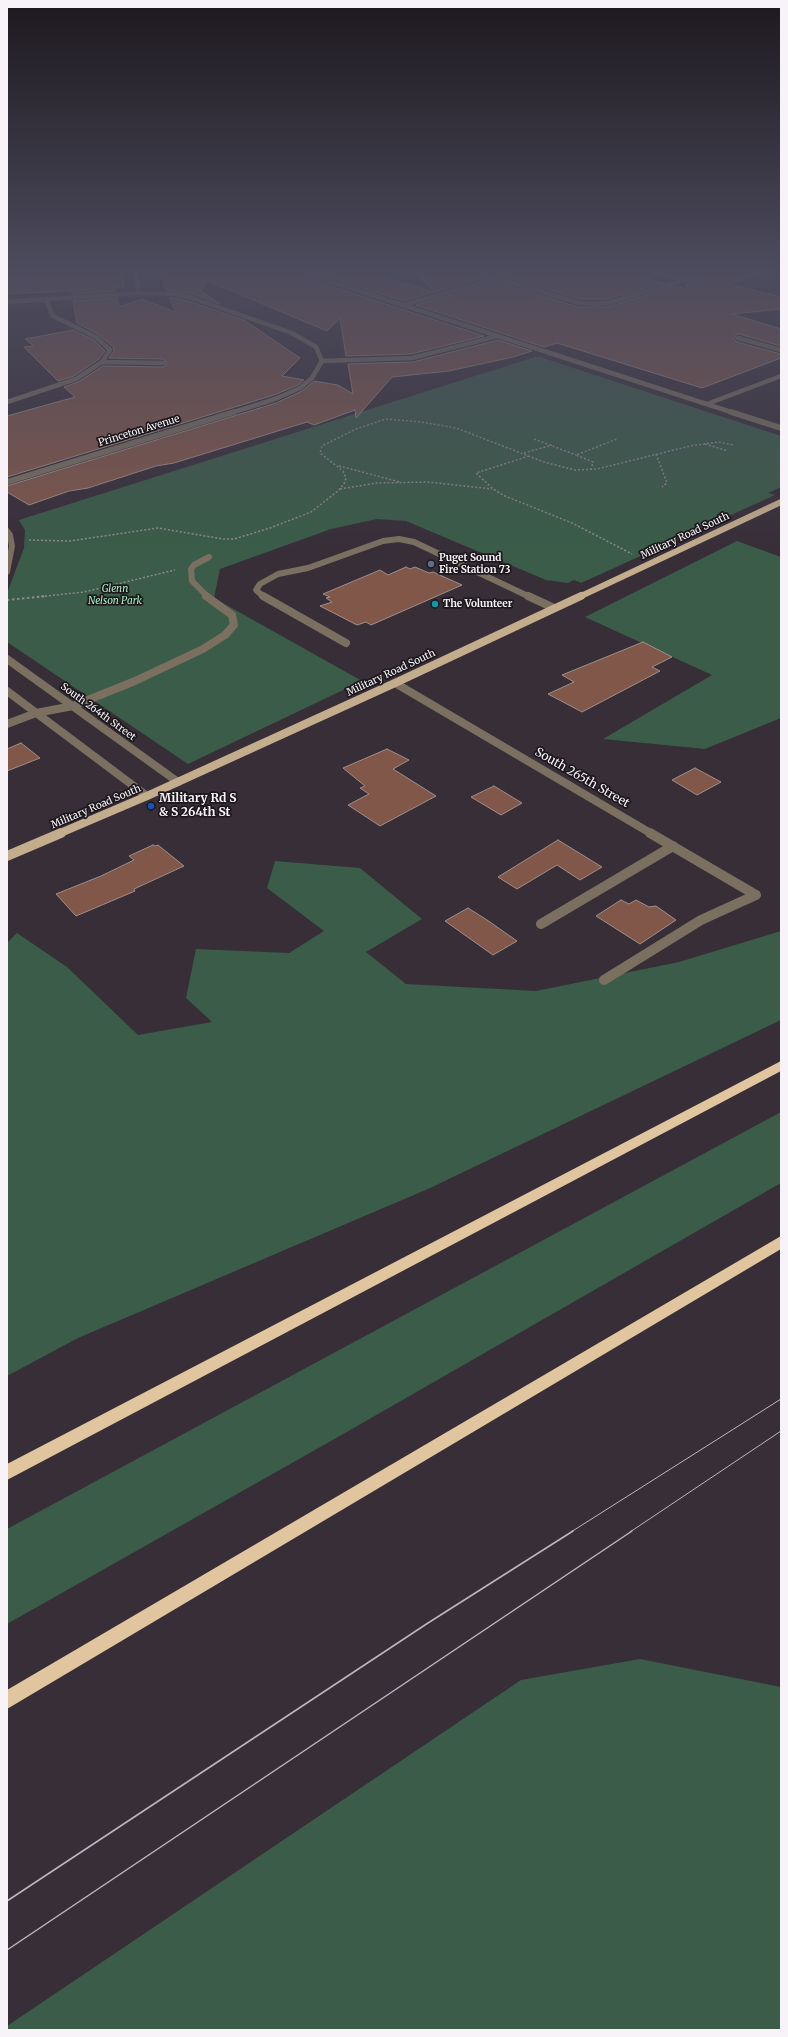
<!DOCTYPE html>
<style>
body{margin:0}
#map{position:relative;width:788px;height:2037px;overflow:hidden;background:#372e38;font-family:Merriweather,serif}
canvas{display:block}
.frame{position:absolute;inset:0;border:8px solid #f8f2f9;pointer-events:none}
</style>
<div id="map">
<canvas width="788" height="2037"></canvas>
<div class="frame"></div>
</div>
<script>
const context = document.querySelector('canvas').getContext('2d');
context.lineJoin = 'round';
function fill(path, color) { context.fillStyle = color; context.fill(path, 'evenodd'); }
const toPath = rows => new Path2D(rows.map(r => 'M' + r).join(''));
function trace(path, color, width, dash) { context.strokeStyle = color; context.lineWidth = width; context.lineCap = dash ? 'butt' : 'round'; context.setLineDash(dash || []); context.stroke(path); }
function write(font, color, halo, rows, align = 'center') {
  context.font = font + ' Merriweather,serif'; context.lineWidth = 3.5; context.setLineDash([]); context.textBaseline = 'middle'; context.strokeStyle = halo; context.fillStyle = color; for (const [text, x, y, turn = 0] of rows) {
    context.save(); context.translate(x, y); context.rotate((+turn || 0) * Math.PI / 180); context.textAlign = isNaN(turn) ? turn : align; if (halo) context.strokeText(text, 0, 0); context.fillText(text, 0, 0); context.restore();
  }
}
const green = toPath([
 [535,357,540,357,781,436,781,487,768,493,775,495,581,583,574,580,568,583,546,580,406,521,377,519,331,529,220,569,214,598,362,681,188,764,7,642,7,593,24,548,25,530,19,520],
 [737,541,781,557,781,718,705,749,603,739,712,675,585,617],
 [275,861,360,868,422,919,366,952,406,984,536,991,679,962,781,931,781,1020,428,1189,78,1338,7,1376,7,943,17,933,67,967,138,1035,212,1022,186,998,196,949,289,953,324,931,267,888],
 [781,1112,781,1183,338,1437,7,1624,7,1529],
 [640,1659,781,1687,781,2030,7,2030,7,2026,521,1680]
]);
const building = toPath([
 [60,269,70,271,123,269,124,287,114,288,115,291,72,294,72,291,7,294,7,280,60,269],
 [158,269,288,269,291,273,484,336,411,354,346,356,340,318,327,331,206,280,201,291,220,304,190,293,166,290,158,269],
 [304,269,359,270,434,292,403,301,304,269],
 [411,269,462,269,465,273,484,278,435,292,411,269],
 [479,269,610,269,634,277,638,275,663,283,607,299,580,299,479,269],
 [725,269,763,269,763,273,729,284,781,297,781,309,732,314,781,329,781,346,739,334,736,335,734,339,737,342,781,354,781,358,702,388,557,343,544,347,416,305,497,282,578,307,608,307,676,286,686,289,687,283,722,273,725,269],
 [117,298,119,307,142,299,175,312,170,298,174,298,188,301,244,320,300,358,282,376,304,380,298,385,274,395,7,477,7,416,75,397,64,387,78,382,103,366,163,367,166,365,166,362,163,359,109,358,114,351,113,347,98,334,77,323,73,301,117,298],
 [73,330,94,340,105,351,99,359,74,376,58,381,24,347,34,346,25,339,73,330],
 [498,340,532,351,513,357,449,371,392,377,356,418,355,410,314,425,307,422,174,463,156,466,88,488,69,491,29,505,7,492,7,486,276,403,302,391,314,381,338,385,353,394,348,364,413,362,498,340],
 [406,567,410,569,415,567,429,573,433,572,462,585,371,625,366,622,357,625,320,606,332,602,326,598,330,597,323,594,380,570,388,575,406,567],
 [643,642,672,657,652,667,660,671,582,712,548,694,574,682,562,675,643,642],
 [21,743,40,758,7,771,7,749,21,743],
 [387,749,409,760,393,769,436,796,380,826,348,805,369,794,360,788,365,786,343,768,387,749],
 [695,768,721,782,697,795,672,780,695,768],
 [494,786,522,803,501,815,471,797,494,786],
 [558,840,602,867,580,880,557,865,517,889,498,877,558,840],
 [153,845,155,846,158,845,184,866,134,889,135,891,76,916,56,894,101,876,134,860,129,856,153,845],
 [621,900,629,904,636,900,649,907,656,906,676,920,640,944,596,916,621,900],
 [468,908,487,920,517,941,493,955,445,921,468,908]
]);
const pathFar1 = toPath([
 [534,439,576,455],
 [705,444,728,451],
 [524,453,552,445],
 [656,454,667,483,662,487],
 [529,456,476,473,493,489,505,496,572,523,632,554],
 [339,466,400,482],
 [591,470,593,462,576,455,617,439],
 [340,489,377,483,428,482,492,489],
 [29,540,70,541,158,528,223,539,234,539,270,528,311,512,338,491,344,484,346,478,343,471,320,453,322,446,356,429,386,419,421,422,456,428,544,462,575,470,597,469,690,446,718,442,734,445],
 [37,597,84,592,175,570]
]);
const path = toPath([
 [7,600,47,596]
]);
const minorFar3 = toPath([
 [135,269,139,293],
 [292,269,734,413],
 [466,269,579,303,594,304,608,303,721,269],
 [644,269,683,280],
 [7,302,139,293,174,294,189,297,292,333,316,347,322,361],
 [403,305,495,279],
 [738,338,781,350],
 [322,361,412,358,498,336],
 [102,362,163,363],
 [7,402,76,379,102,362,110,350,96,337,53,316,46,300],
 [707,404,781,376],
 [231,413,275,399,300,388,312,378,322,361]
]);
const minorFar2 = toPath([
 [731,412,781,428],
 [7,482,234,412],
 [7,531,10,535,12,546,7,572],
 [208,597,192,581,191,569,194,565,209,557],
 [264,597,256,590,260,584,278,574,308,568,383,541,399,539,414,542,530,597]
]);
const minorFar1 = toPath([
 [263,596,346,643],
 [528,596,554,608],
 [7,659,178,782],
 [395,683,652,834],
 [7,691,147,796],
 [7,724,36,713,73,706,135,681,203,649,225,635,234,625,232,615,206,596]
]);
const minor = toPath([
 [650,833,756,895],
 [541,924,673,846],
 [604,980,701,920,756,895]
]);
const majorFar2 = toPath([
 [579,597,781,502]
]);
const majorFar1 = toPath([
 [58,834,147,796,395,683,581,596]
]);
const major = toPath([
 [7,856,61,833]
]);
const highway = toPath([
 [781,1061,781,1071,7,1480,7,1464,781,1061],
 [781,1236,781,1249,7,1709,7,1690,781,1236]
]);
const tramFar1 = toPath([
 [571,1532,781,1399],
 [630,1532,781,1431]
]);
const tram = toPath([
 [7,1901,428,1623,573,1531],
 [7,1950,632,1531]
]);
const markers = [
 [431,564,4,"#5c6f8a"],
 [435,604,4,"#0f9aa8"],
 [151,806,4,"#1a4fb4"]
];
const farStreetnames = [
 ["Princeton Avenue",139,431,-17],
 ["Military Road South",685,536,-25],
 ["Military Road South",391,673,-25],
 ["South 264th Street",98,712,36],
 ["Military Road South",96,807,-23]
];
const farPoinames = [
 ["Puget Sound",439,558],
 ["Fire Station 73",439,570],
 ["The Volunteer",443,604]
];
const farParknames = [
 ["Glenn",115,589],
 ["Nelson Park",115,601]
];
const streetNames = [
 ["South 265th Street",582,778,30]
];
const poiNames = [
 ["Military Rd S",159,799],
 ["& S 264th St",159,813]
];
fill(green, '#3a5c48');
fill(building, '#81574a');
trace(building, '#9f8f8a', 1);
trace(pathFar1, '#908891', 1.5, [2, 2]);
trace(path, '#908891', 2, [2.5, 2.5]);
trace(minorFar3, '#7b7060', 4.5);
trace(minorFar2, '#7b7060', 6);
trace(minorFar1, '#7b7060', 8);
trace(minor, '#7b7060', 10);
trace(majorFar2, '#c4ad8d', 6);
trace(majorFar1, '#c4ad8d', 8);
trace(major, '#c4ad8d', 10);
fill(highway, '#e1c59e');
trace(tramFar1, '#beb7bf', 1);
trace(tram, '#beb7bf', 1.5);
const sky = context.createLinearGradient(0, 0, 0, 554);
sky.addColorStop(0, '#1e191f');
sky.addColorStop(0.49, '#4d4c5e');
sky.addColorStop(1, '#4d4c5e00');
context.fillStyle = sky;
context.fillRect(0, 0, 788, 554);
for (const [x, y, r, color] of markers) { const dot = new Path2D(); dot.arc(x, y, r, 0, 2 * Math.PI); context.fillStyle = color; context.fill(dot); trace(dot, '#1c181c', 1.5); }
write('10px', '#f8f2f9', '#1c181c', farStreetnames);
write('bold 10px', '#f8f2f9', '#1c181c', farPoinames, 'left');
write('italic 10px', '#a8eec4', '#1c181c', farParknames);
write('12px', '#f8f2f9', '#1c181c', streetNames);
write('bold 12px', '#f8f2f9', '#1c181c', poiNames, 'left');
</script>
